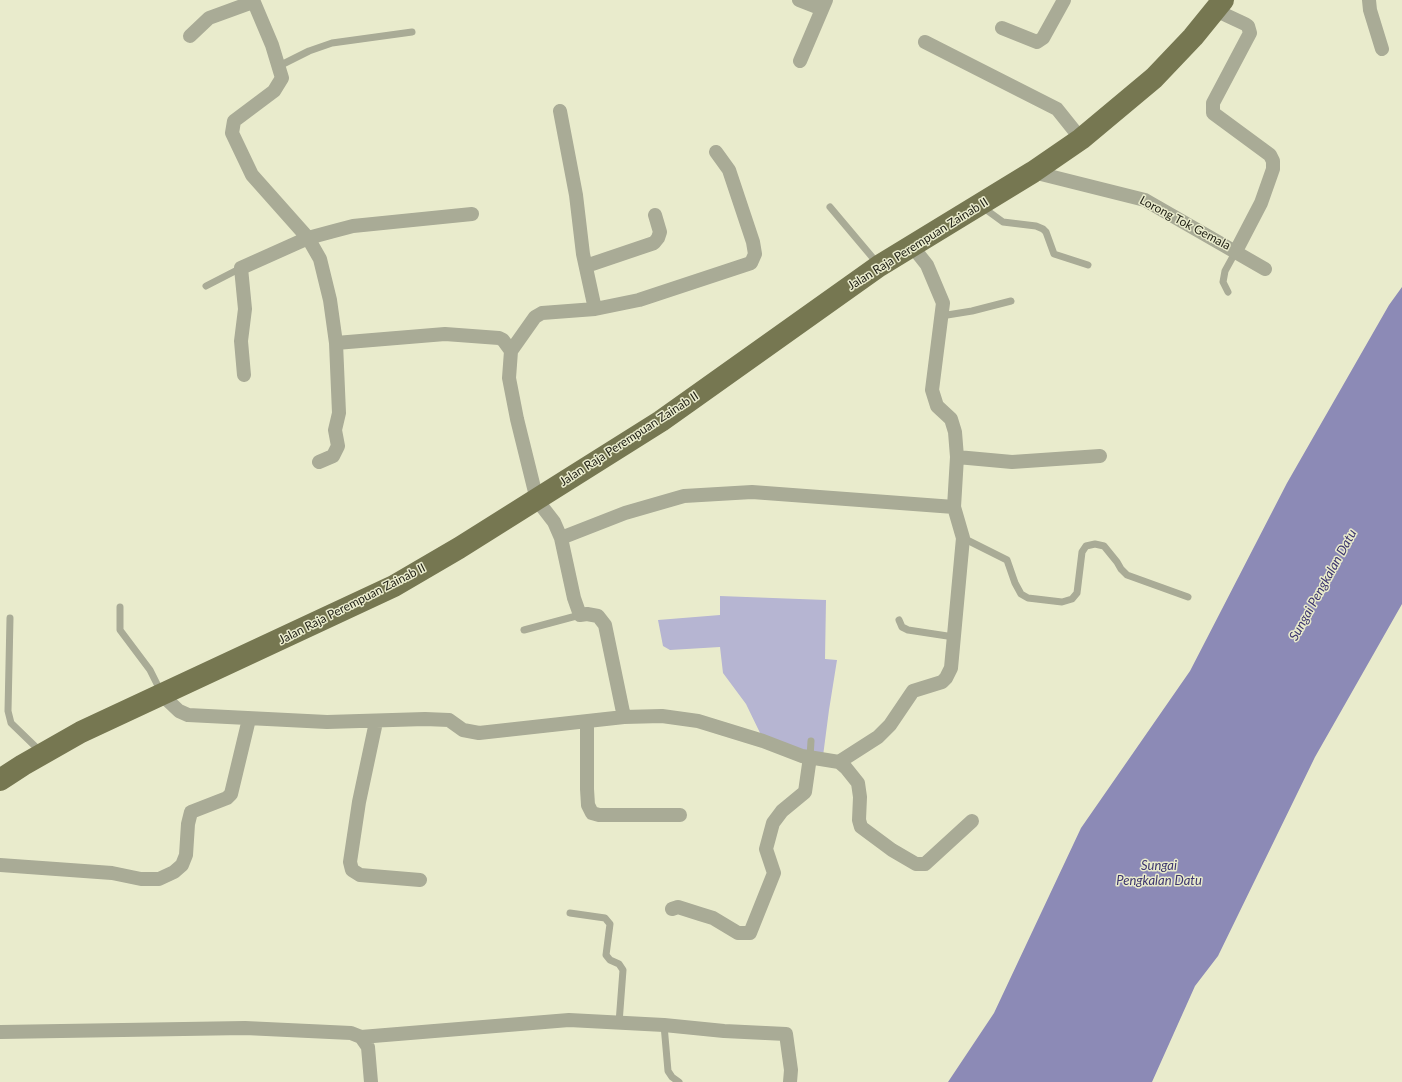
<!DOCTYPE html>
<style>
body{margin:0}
canvas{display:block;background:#e9ebcc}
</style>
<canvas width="1402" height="1082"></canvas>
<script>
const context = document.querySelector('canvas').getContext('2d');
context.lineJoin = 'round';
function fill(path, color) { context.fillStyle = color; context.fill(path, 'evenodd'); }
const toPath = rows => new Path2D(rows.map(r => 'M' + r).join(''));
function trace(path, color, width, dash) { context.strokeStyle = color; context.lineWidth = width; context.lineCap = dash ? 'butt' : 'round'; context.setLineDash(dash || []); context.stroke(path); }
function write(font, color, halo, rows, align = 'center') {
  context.font = font + ' Lato,sans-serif'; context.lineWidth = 3; context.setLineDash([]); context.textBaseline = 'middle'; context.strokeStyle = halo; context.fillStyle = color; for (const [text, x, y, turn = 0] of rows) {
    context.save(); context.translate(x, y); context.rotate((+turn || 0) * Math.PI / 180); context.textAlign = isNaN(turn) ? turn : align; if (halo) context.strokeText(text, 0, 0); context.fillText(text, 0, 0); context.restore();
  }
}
const green = toPath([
 [720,596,826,600,825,659,837,660,829,710,823,756,762,737,746,704,723,673,720,647,670,650,663,646,658,620,720,615]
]);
const water = toPath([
 [1402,287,1402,604,1315,757,1218,956,1195,986,1152,1082,948,1082,994,1013,1081,828,1190,671,1287,483,1389,305]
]);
const service = toPath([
 [279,66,309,51,332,43,412,32],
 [981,206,1003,222,1036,226,1043,229,1046,232,1054,254,1088,265],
 [830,207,878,264],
 [206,286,241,268],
 [1228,292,1223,282,1225,271,1236,251],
 [941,316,972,311,1011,301],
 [963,538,1007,560,1015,583,1021,594,1028,598,1062,602,1072,599,1077,593,1082,552,1086,546,1095,544,1104,546,1117,562,1121,569,1127,575,1188,597],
 [120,607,120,630,150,670,161,692],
 [10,618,8,711,11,723,41,752],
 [899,620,902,627,908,630,954,637],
 [524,630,580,615],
 [810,757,811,741],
 [570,913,605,918,610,924,606,955,610,960,619,964,623,970,619,1023],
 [664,1025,668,1071,672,1077,679,1082]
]);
const minor = toPath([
 [253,0,272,45,282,78,274,91,234,121,232,133,252,175,308,238,320,259,330,300,336,343,445,334,499,338,503,340,511,351],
 [799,0,822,9],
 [1369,0,1370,10,1382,49],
 [1215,10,1245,24,1248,26,1250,33,1213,103,1213,113,1270,155,1273,161,1273,169,1261,203,1236,251],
 [1002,28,1037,42,1043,38,1064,0],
 [190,36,209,18,253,2],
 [925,42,1057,109,1081,139],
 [800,61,826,0],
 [560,111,576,195,583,254,595,309],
 [1033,172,1145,200,1265,269],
 [586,266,654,243,658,238,660,232,655,215],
 [244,375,241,341,245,309,241,268,308,238,334,231,353,226,472,214],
 [957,457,1012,462,1100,456],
 [319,462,333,456,338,446,335,430,339,413,336,343],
 [561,538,625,513,684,496,752,492,954,507],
 [162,695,179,711,188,715,327,722,425,719,449,720,463,730,479,733,624,717,662,716,698,721,763,741,802,756,839,762,846,768,858,783,860,797,859,820,861,827,892,850,916,864,925,864,972,821],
 [624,717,605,625,598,616,587,614,580,615,574,598,561,538,554,522,537,500,517,419,509,378,511,351,535,317,542,313,595,309,639,300,751,263,755,254,753,242,729,170,716,152],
 [587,721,587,789,588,805,592,813,599,815,680,815],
 [376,722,359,802,350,862,352,870,360,875,420,880],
 [839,762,878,737,890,725,913,691,942,682,946,678,951,668,963,538,954,507,957,457,955,432,951,419,937,406,932,390,943,303,927,265,912,246],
 [0,865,112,873,141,879,159,879,174,872,182,865,186,855,188,824,191,812,227,798,231,794,249,719],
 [672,909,678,907,700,914,713,918,738,933,750,933,774,873,766,849,773,823,782,811,805,792,810,757],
 [0,1032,245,1028,351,1033,361,1037,569,1020,664,1025,724,1031,786,1034,791,1070,790,1082],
 [361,1037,368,1047,371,1082]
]);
const primary = toPath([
 [0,780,23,765,81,732,394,586,459,548,661,421,879,266,1033,172,1081,139,1154,78,1193,37,1223,0]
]);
const streetNames = [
 ["Lorong Tok Gemala",1185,223,28],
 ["Jalan Raja Perempuan Zainab II",918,244,-32],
 ["Jalan Raja Perempuan Zainab II",629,439,-33],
 ["Jalan Raja Perempuan Zainab II",352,604,-27]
];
const waterNames = [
 ["Sungai Pengkalan Datu",1323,585,-61],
 ["Sungai",1159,866],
 ["Pengkalan Datu",1159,881]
];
fill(green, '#b6b5d2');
fill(water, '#8c8ab6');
trace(service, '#a9ab96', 7);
trace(minor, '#a9ab96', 14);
trace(primary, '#767751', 22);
write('12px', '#1e1e13', '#e9ebcc', streetNames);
write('italic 13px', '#3c356e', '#e9ebcc', waterNames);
</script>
